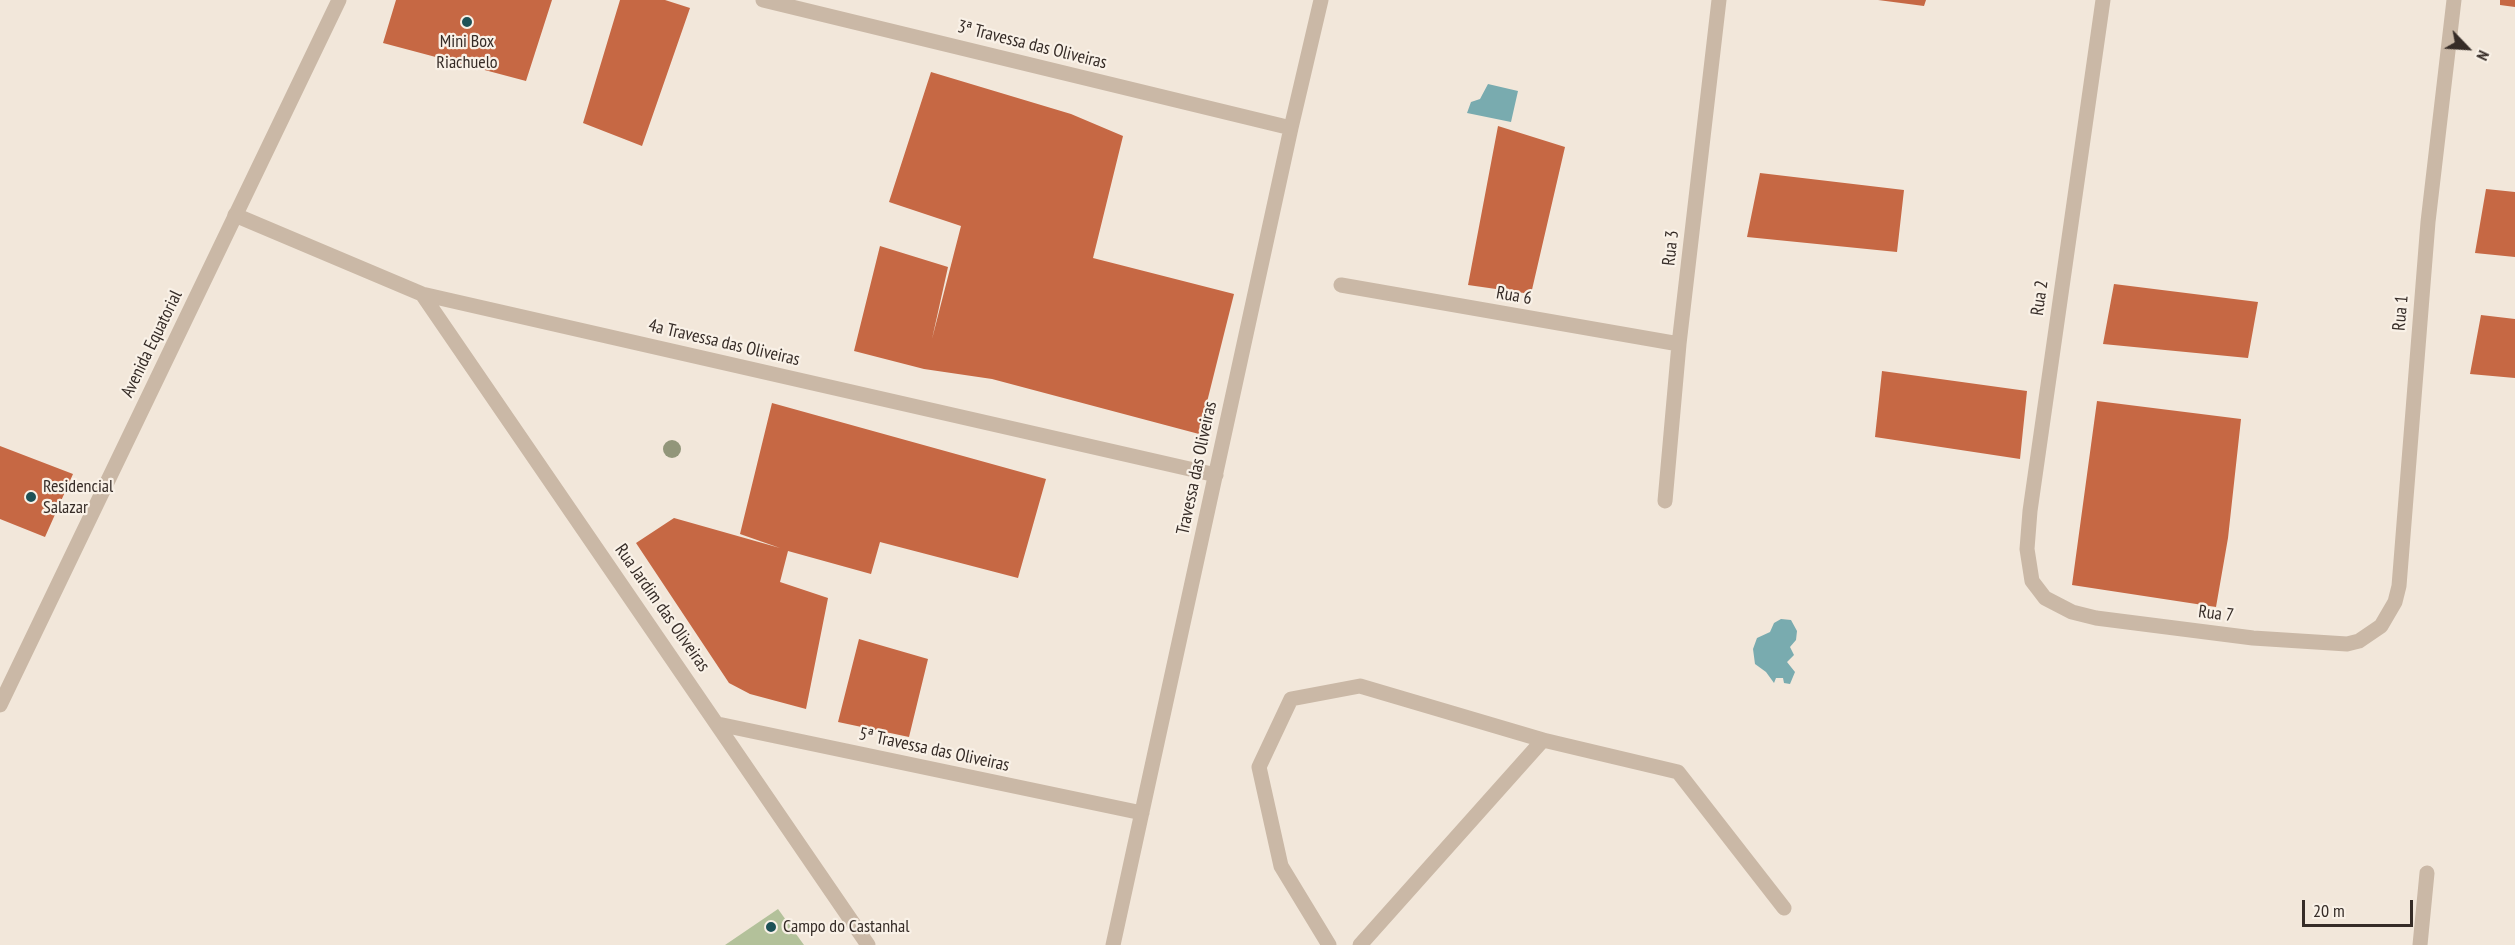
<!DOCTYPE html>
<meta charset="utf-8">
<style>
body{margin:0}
#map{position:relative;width:2515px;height:945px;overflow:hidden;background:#f2e7da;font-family:"PT Sans Narrow",sans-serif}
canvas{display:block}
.north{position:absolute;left:2437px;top:18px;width:60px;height:60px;-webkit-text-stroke:4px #f9f1e7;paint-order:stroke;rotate:115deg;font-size:16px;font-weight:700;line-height:24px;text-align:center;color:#362c27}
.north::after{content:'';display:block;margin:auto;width:21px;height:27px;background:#362c27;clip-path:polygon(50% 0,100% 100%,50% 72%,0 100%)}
.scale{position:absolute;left:2302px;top:900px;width:111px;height:27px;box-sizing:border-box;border:3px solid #362c27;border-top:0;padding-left:8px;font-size:18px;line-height:21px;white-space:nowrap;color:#362c27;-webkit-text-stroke:4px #f9f1e7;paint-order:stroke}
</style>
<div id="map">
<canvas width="2515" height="945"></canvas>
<div class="north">N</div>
<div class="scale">20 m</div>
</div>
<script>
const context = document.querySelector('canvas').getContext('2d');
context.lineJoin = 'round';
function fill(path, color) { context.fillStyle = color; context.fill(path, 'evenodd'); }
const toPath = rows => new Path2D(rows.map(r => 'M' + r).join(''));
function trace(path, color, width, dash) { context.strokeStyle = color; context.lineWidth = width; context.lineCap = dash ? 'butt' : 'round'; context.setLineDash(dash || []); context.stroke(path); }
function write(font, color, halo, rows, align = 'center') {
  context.font = font + ' "PT Sans Narrow",sans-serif'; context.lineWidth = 4.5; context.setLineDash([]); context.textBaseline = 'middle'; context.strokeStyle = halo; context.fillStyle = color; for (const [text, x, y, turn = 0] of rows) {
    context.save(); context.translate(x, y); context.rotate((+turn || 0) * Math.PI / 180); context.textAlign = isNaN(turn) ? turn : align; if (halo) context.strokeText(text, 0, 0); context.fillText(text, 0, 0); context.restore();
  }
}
const green = toPath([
 [778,909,804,945,725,945]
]);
const water = toPath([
 [1488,84,1518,91,1511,122,1467,113,1471,102,1480,99],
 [1781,619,1791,620,1797,631,1796,640,1790,647,1794,655,1787,662,1795,672,1790,684,1784,683,1783,678,1776,678,1774,683,1766,672,1755,664,1753,649,1757,638,1770,632,1774,623]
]);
const building = toPath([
 [396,0,552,0,526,81,383,43],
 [620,0,665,0,690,8,642,146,583,123],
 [1878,0,1926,0,1924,6],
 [2500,0,2515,0,2515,7,2500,5],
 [931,72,1071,114,1123,136,1093,258,1234,294,1199,434,992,379,924,369,854,351,880,246,948,267,932,339,961,226,889,202],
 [1498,126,1565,147,1531,294,1468,285],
 [1760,173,1904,190,1897,252,1747,237],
 [2486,189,2515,192,2515,257,2475,253],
 [2114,284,2258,302,2248,358,2103,344],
 [2481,315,2515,319,2515,378,2470,374],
 [1882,371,2027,391,2020,459,1875,437],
 [2097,401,2241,419,2228,538,2216,607,2072,585],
 [772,403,1046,479,1018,578,880,542,871,574,788,551,780,582,828,598,806,709,750,694,729,683,636,543,674,518,780,548,740,534],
 [0,446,73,474,45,537,0,519],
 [859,639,928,659,909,737,838,722]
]);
const minor = toPath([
 [763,0,1291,128],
 [2103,0,2030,511,2027,549,2032,581,2045,598,2072,612,2096,618,2253,638,2347,644,2359,641,2381,626,2395,602,2399,586,2428,222,2454,0],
 [235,215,422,294,1216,475],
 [1341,285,1679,344],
 [422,294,868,945],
 [1665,501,1679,344,1719,0],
 [718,724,1142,813],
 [1543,740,1678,772,1784,908],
 [1113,945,1291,128,1321,0],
 [1329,945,1281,866,1259,767,1291,699,1360,686,1543,740,1360,945],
 [2420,945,2427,873]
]);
const tertiary = toPath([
 [0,705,339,0]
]);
const trees = [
 [672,449]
];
const markers = [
 [467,22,6,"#1d5257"],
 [31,497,6,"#1d5257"],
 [771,927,6,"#1d5257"]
];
const poiNames = [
 ["Mini Box",467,42,"center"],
 ["Riachuelo",467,63,"center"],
 ["Residencial",43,487],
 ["Salazar",43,508],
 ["Campo do Castanhal",783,927]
];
const streetNames = [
 ["3ª Travessa das Oliveiras",1032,45,14],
 ["Rua 3",1671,248,-84],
 ["Rua 6",1514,296,10],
 ["Rua 2",2040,298,-82],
 ["Rua 1",2401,313,-85],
 ["4a Travessa das Oliveiras",724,343,13],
 ["Avenida Equatorial",152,344,-64],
 ["Travessa das Oliveiras",1197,468,-78],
 ["Rua Jardim das Oliveiras",662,608,55],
 ["Rua 7",2216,614,7],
 ["5ª Travessa das Oliveiras",934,750,12]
];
fill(green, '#b3c19a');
fill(water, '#79abaf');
fill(building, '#c66844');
trace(minor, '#cab8a6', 15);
trace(tertiary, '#cab8a6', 15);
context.fillStyle = '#92967a';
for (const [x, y] of trees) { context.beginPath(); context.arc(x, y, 9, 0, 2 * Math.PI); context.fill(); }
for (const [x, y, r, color] of markers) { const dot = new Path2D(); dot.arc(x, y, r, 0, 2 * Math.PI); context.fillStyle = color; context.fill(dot); trace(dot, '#f9f1e7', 2); }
write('18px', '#362c27', '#f9f1e7', poiNames, 'left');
write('18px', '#362c27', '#f9f1e7', streetNames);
</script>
